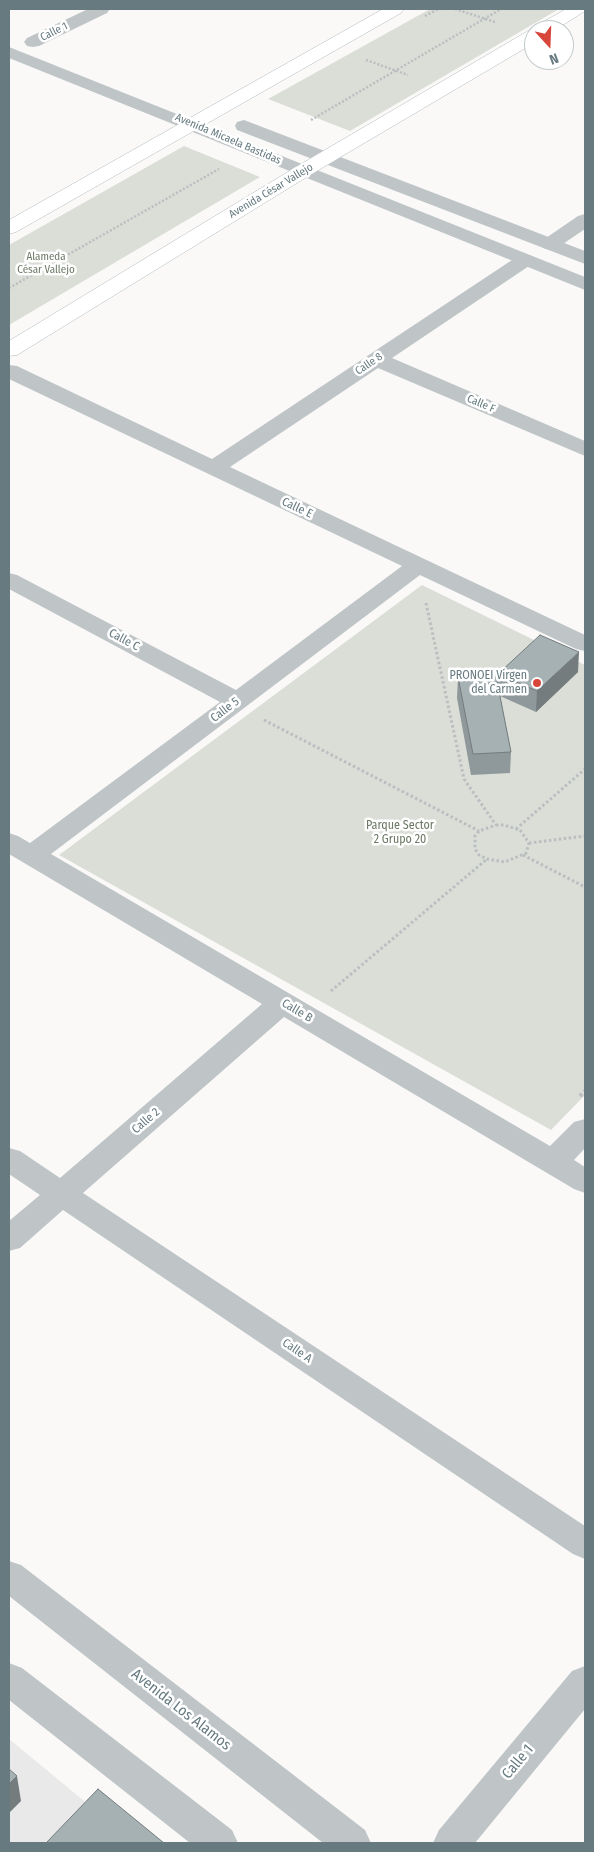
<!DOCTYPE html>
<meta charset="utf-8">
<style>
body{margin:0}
#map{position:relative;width:594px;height:1852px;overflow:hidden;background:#faf9f8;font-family:"Fira Sans Condensed",sans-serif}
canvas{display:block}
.frame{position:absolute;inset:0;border:10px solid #667a80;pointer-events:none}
.north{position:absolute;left:524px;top:20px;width:50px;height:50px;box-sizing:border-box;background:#fff;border:1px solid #c2cacc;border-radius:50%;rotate:160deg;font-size:14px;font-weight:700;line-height:20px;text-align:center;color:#667a80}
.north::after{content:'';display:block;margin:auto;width:18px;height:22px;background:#d8453a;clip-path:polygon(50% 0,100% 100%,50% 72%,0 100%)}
</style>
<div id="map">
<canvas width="594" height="1852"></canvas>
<div class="frame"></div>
<div class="north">N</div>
</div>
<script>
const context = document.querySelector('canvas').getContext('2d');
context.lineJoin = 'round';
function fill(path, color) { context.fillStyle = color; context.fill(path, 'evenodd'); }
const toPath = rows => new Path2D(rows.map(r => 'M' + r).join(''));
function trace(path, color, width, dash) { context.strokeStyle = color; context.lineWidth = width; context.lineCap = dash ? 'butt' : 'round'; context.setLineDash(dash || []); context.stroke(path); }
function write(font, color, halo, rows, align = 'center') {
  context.font = font + ' "Fira Sans Condensed",sans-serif'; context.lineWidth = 5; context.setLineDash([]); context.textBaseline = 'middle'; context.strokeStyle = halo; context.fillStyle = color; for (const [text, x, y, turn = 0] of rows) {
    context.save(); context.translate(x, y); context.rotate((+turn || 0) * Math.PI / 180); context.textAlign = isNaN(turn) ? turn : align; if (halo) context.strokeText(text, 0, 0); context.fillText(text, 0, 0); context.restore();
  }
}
const built = toPath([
 [9,1739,89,1805,53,1843,9,1843]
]);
const green = toPath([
 [430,9,559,9,350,131,268,99],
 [184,146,260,177,9,325,9,245],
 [422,585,585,665,585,1095,551,1130,59,855]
]);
const pathFar2 = toPath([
 [455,9,495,22],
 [425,16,438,9],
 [366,60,408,75],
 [311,120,501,9],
 [9,288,219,169]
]);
const pathFar1 = toPath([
 [426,603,464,779,496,825],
 [264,720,479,831],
 [496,825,504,825,520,830,529,843,526,853,505,862,487,859,479,855,475,849,475,836,479,831,496,825],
 [516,829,585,769],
 [529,843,585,836],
 [523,855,585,887],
 [331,991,487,859]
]);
const path = toPath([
 [580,1096,585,1091]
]);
const minor = toPath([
 [88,9,110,9,107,13,39,46,33,47,27,46,24,42,27,38,88,9],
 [585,214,585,229,557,248,550,250,543,248,540,244,543,240,578,216,585,214],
 [525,254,532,256,535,260,532,264,392,358,585,441,585,456,378,368,230,467,585,635,585,651,576,649,420,575,51,854,550,1146,574,1122,585,1119,585,1148,574,1160,585,1167,585,1193,574,1189,284,1017,83,1193,585,1526,585,1559,573,1554,63,1210,20,1248,9,1251,9,1221,40,1195,9,1174,9,1148,20,1151,60,1178,262,1004,9,854,9,833,18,836,30,843,220,702,9,589,9,573,17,575,236,690,402,566,9,379,9,365,17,366,212,459,518,256,525,254],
 [585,1666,585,1709,475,1843,433,1843,439,1830,572,1671,585,1666]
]);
const tertiary = toPath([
 [9,47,585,277,585,290,9,58,9,47],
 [244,120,585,251,585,264,237,130,235,126,237,122,244,120],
 [9,1561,21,1565,365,1830,371,1843,323,1843,9,1596,9,1561],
 [9,1663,22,1668,232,1830,238,1843,190,1843,9,1700,9,1663]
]);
const secondary = toPath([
 [383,9,404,9,401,13,16,232,9,234,9,220,383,9],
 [566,9,585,9,585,11,555,30,534,30,534,43,310,175,17,355,9,356,9,341,296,167,528,31,533,30,536,26,566,9]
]);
const wall = toPath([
 [578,672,536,712,500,696,511,752,510,773,471,775,457,698,458,677,497,682,498,674]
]);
const shadedWall = toPath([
 [579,652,578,672,536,712,537,691],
 [17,1776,21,1801,9,1813,9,1784]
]);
const building = toPath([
 [540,635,579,652,537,691,498,674,540,635],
 [496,676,511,752,473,754,458,677,496,676],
 [9,1769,17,1776,9,1784,9,1769],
 [98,1789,164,1843,46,1843,98,1789]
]);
const markers = [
 [537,683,5,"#d8453a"]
];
const farStreetnames = [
 ["Calle 1",54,32,-26],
 ["Avenida Micaela Bastidas",228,139,23],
 ["Avenida César Vallejo",271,191,-31],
 ["Calle 8",369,364,-34],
 ["Calle F",481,404,23]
];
const farParknames = [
 ["Alameda",46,257],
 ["César Vallejo",46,270]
];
const streetNames = [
 ["Calle E",297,508,25],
 ["Calle C",124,640,28],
 ["Calle 5",225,710,-37],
 ["Calle B",297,1011,31],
 ["Calle 2",146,1121,-41],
 ["Calle A",297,1351,34]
];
const poiNames = [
 ["PRONOEI Virgen",527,676],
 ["del Carmen",527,690]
];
const parkNames = [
 ["Parque Sector",400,826],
 ["2 Grupo 20",400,840]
];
const nearStreetnames = [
 ["Avenida Los Alamos",181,1710,38],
 ["Calle 1",518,1762,-50]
];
fill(built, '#e8e9e8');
fill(green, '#dbded7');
trace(secondary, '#b2b9bc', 1);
trace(pathFar2, '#babec0', 2.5, [2, 2]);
trace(pathFar1, '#babec0', 3, [2.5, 2.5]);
trace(path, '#babec0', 4, [3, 3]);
fill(minor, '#bfc5c7');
fill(tertiary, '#bfc5c7');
fill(secondary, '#fff');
fill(wall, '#8f989b');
fill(shadedWall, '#747c7e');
fill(building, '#a6b1b4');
trace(building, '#747c7e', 1);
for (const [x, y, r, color] of markers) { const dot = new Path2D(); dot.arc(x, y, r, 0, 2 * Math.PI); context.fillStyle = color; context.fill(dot); trace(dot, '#fff', 2); }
write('11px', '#667a80', '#fff', farStreetnames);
write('11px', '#6c7965', '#fff', farParknames);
write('12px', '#667a80', '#fff', streetNames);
write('12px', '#667a80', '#fff', poiNames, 'right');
write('12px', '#6c7965', '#fff', parkNames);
write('15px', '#667a80', '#fff', nearStreetnames);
</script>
